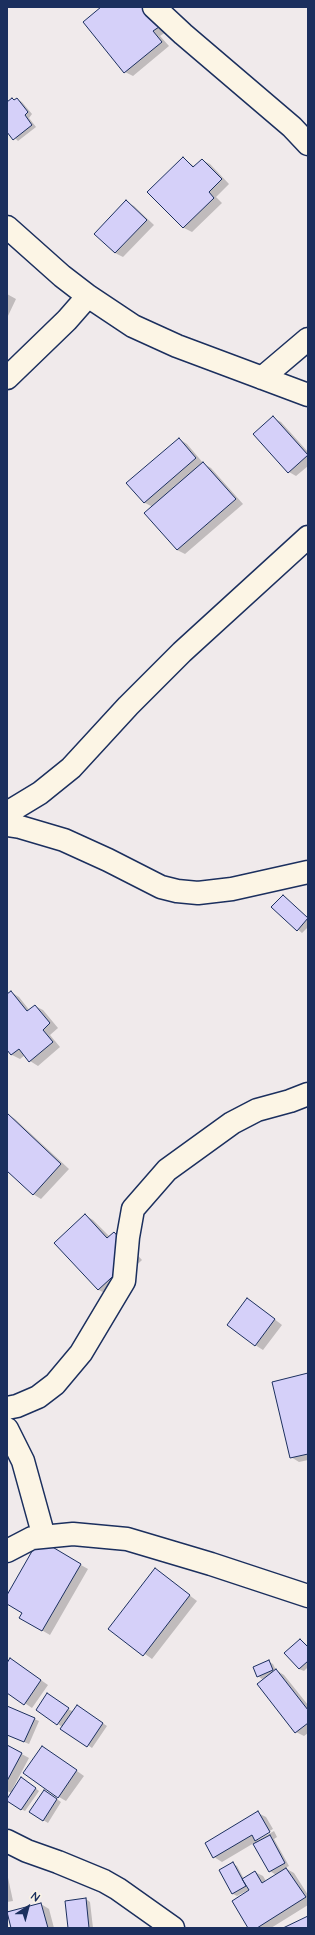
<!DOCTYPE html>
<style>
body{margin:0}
#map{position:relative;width:315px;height:1935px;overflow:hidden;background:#f0eaeb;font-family:"Architects Daughter",sans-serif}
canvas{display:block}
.frame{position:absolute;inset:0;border:8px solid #1b2f5e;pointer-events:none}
.north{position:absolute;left:8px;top:1887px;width:40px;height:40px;-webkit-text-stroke:3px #fcf5e5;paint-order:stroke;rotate:36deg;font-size:11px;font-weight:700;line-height:16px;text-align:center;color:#1b2f5e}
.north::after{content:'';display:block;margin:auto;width:14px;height:18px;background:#1b2f5e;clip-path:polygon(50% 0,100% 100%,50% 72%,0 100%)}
</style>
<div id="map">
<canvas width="315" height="1935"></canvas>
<div class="frame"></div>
<div class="north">N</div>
</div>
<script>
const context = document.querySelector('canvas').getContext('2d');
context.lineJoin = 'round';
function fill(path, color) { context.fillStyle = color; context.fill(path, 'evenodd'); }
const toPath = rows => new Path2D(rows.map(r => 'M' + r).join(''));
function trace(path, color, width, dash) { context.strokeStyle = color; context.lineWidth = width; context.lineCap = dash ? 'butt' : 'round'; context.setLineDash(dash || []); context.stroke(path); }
const shadow = toPath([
 [103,7,145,7,166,32,160,36,169,46,133,76,125,72],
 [17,99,22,102,32,114,29,118,36,127,18,141,7,130,7,103],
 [183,158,195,167,202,160,210,164,229,184,216,197,222,203,192,232,184,228,148,192],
 [126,202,134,206,154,225,123,257,115,253],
 [7,294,16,299,7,318],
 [273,418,281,422,308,452,308,466,296,476,289,472],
 [179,439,187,444,204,464,211,468,243,504,185,554,177,550,153,507,145,503,128,483],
 [283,896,308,918,308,927,302,933,272,907],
 [11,992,19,997,30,1011,35,1006,43,1010,58,1028,50,1035,60,1047,38,1066,30,1061,25,1055,20,1059,12,1055,7,1049,7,995],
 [7,1114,15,1119,69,1169,41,1199,33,1194,7,1170],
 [85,1215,93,1220,110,1237,114,1234,122,1238,142,1260,106,1294,99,1290,56,1243],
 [255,1304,282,1325,263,1350,255,1345],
 [308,1374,308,1460,299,1462,291,1457],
 [39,1541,88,1569,50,1635,21,1618,23,1613,7,1603,7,1597],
 [155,1569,197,1601,152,1659,110,1629],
 [301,1640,308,1646,308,1667,304,1671,299,1669],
 [269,1662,273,1664,276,1670,284,1675,308,1705,308,1733,304,1736,296,1732,267,1677,262,1679,258,1676],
 [7,1664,18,1664,48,1685,32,1708,7,1691],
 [7,1707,39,1721,29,1744,7,1735],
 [64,1707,74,1712,81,1709,107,1726,92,1748,58,1724],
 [7,1746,29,1758,12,1790,26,1781,39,1791,25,1811,21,1809,12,1793,7,1791],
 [50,1752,84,1776,66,1801,59,1797],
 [49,1794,61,1802,48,1823,30,1812],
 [258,1813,266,1817,273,1829,256,1839,258,1840,274,1831,277,1837,274,1839,289,1866,285,1868,294,1873,308,1895,308,1905,271,1928,250,1928,251,1891,250,1889,237,1896,233,1894,220,1871,233,1864,237,1866,244,1879,255,1872,263,1876,266,1881,276,1875,270,1871,254,1843,222,1862,214,1857],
 [7,1873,13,1901,7,1902],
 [86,1899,90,1902,93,1928,69,1928],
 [41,1904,49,1909,54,1928,12,1928,8,1913]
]);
const building = toPath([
 [101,7,142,7,159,27,153,31,162,42,124,73,83,22,101,7],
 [12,98,14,100,17,98,28,112,25,115,32,125,13,140,7,132,7,102,12,98],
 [183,157,193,167,202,159,222,179,209,192,214,198,183,228,147,192,183,157],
 [126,200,147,220,115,253,94,234,126,200],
 [273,416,308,455,288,473,253,434,273,416],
 [179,438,196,458,144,503,126,483,179,438],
 [203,462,236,499,177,550,144,513,203,462],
 [283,895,308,918,297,931,271,907,283,895],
 [11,991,27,1011,35,1005,50,1023,43,1030,53,1042,29,1062,19,1049,11,1055,7,1050,7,994,11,991],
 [7,1113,61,1164,33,1195,7,1171,7,1113],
 [85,1214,107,1238,114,1232,135,1256,98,1290,54,1243,85,1214],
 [247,1298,275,1319,255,1346,227,1325,247,1298],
 [308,1373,308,1454,290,1458,272,1382,308,1373],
 [39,1539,81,1564,42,1631,19,1618,22,1613,7,1604,7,1595,39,1539],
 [155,1568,190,1595,143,1656,108,1629,155,1568],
 [300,1639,308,1647,308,1661,299,1669,284,1653,300,1639],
 [10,1658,41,1680,24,1705,7,1693,7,1663,10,1658],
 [269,1660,273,1670,257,1677,253,1667,269,1660],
 [276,1669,308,1710,308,1723,295,1733,257,1684,276,1669],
 [47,1693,69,1708,57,1725,36,1710,47,1693],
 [77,1705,103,1723,87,1747,60,1729,77,1705],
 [7,1706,35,1718,24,1742,7,1735,7,1706],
 [7,1745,22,1753,7,1781,7,1745],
 [42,1746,77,1770,58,1798,23,1773,42,1746],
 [21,1777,36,1788,21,1810,7,1801,7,1799,21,1777],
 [44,1790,57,1799,43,1821,29,1812,44,1790],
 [258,1811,270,1832,255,1841,252,1835,213,1858,205,1843,258,1811],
 [270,1835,285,1863,269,1872,253,1844,270,1835],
 [233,1862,246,1886,232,1894,219,1870,233,1862],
 [286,1868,306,1897,257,1928,248,1928,232,1901,249,1890,242,1879,255,1871,262,1883,286,1868],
 [86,1898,89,1928,68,1928,65,1901,86,1898],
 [41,1903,48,1928,11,1928,7,1912,41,1903],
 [308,1916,308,1928,283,1928,308,1916]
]);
const minor = toPath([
 [154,7,183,34,292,127,308,144],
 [7,227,62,276,88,296,133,326,177,346,308,395],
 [7,378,67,320,88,296],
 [262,378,308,339],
 [7,813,40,793,71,768,128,706,182,652,308,537],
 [7,825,20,827,64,840,108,860,161,887,177,891,198,893,232,889,308,872],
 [7,1408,17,1406,38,1397,55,1384,81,1353,124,1281,128,1237,133,1209,167,1170,232,1123,257,1110,290,1101,308,1094],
 [7,1429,23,1461,44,1537],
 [7,1551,32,1538,73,1534,127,1539,211,1564,308,1596],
 [7,1841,27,1851,58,1862,104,1881,118,1889,173,1928]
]);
fill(shadow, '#0003');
fill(building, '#d5d0f9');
trace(building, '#1b2f5e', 1);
trace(minor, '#1b2f5e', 25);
trace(minor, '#fcf5e5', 22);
</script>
